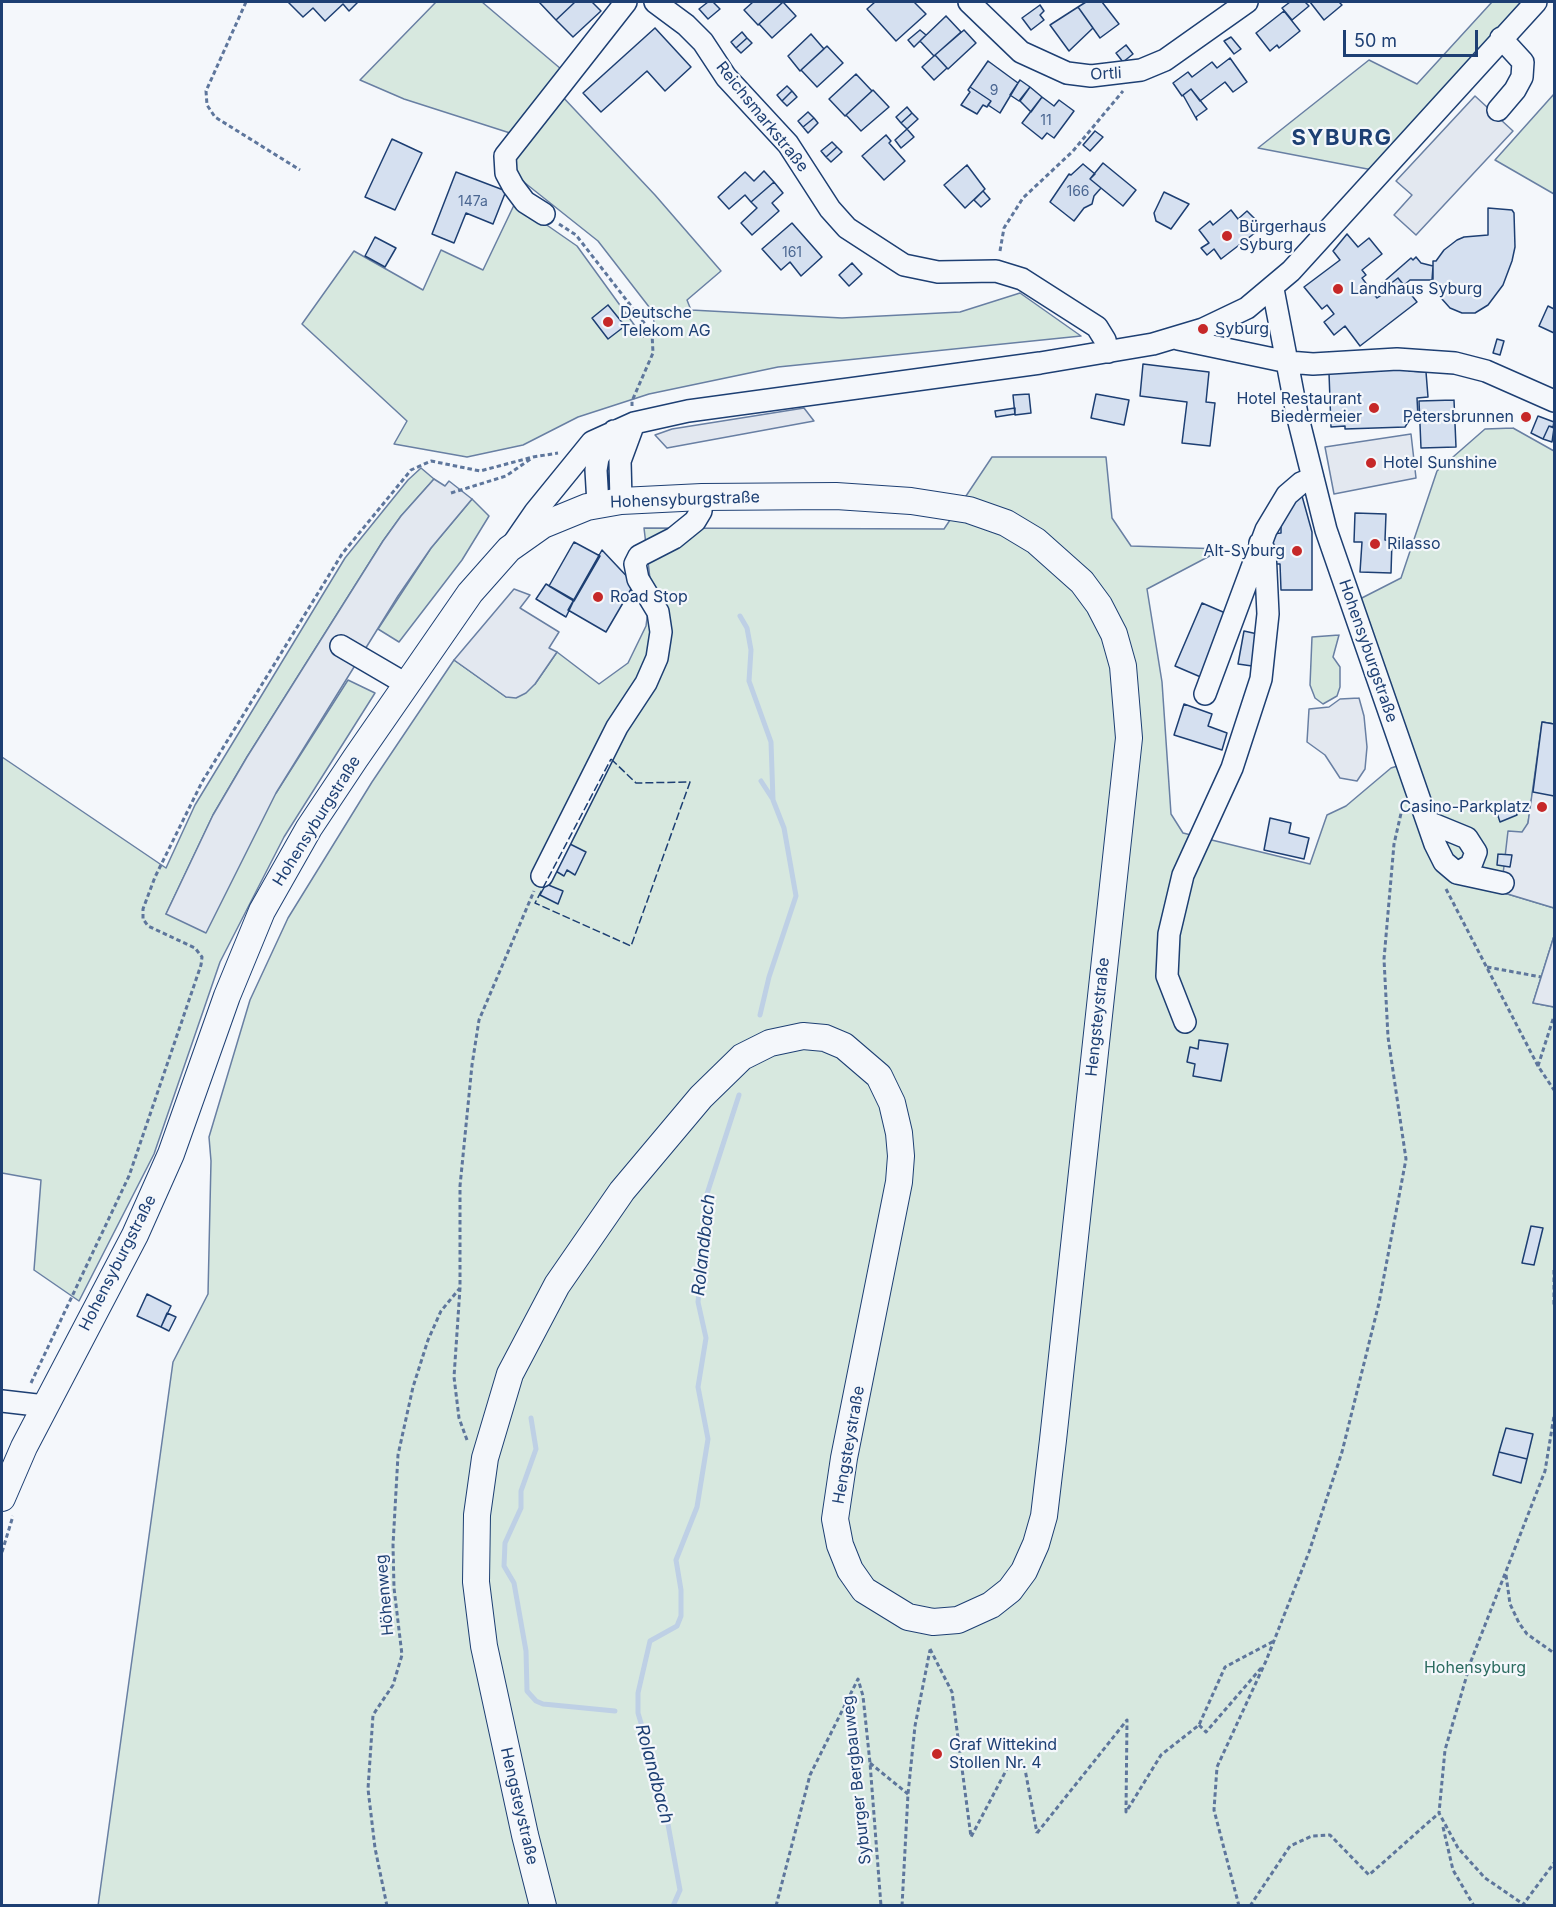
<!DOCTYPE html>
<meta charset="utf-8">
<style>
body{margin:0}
#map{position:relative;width:1556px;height:1907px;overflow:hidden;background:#f4f7fb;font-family:Inter,sans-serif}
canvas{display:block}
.frame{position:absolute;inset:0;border:3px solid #1d3f73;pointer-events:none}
.scale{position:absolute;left:1343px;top:30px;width:135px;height:27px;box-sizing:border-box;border:3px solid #1d3f73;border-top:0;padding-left:8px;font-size:18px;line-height:21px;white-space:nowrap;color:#1d3f73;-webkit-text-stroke:4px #f4f7fb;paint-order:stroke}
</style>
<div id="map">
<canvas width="1556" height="1907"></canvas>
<div class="frame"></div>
<div class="scale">50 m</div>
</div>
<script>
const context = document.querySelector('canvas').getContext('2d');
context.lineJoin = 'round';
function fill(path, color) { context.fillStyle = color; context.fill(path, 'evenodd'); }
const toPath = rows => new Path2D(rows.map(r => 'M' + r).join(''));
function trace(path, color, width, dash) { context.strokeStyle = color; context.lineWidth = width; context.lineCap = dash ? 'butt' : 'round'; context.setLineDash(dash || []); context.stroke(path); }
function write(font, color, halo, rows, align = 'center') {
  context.font = font + ' Inter,sans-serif'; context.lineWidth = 4.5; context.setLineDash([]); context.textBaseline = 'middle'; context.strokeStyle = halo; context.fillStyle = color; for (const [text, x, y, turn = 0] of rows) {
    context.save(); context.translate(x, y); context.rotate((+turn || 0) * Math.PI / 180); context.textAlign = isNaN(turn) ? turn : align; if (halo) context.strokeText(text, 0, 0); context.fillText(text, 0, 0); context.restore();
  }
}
const green = toPath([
 [436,2,482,2,561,69,510,133,404,99,360,80,436,2],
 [1492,2,1536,2,1383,172,1258,148,1369,60,1417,84,1492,2],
 [560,94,655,195,721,271,687,300,691,310,842,318,960,312,1020,293,1081,336,778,367,649,394,578,417,523,445,467,457,394,444,407,421,302,324,354,251,423,290,441,250,483,270,515,203,577,246,643,337,654,323,653,312,598,241,520,179,514,163,519,144,560,94],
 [1554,94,1554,194,1495,160,1554,94],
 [1513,428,1554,451,1554,724,1543,722,1528,823,1501,892,1554,908,1554,936,1533,1003,1554,1007,1554,1905,98,1906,173,1362,208,1294,211,1161,209,1137,250,1000,288,918,372,782,454,660,506,697,535,684,557,652,599,684,628,663,646,626,651,587,644,528,944,529,992,457,1106,457,1112,518,1131,546,1223,549,1147,589,1162,682,1171,814,1183,833,1310,864,1327,815,1346,806,1391,768,1417,760,1352,603,1401,578,1437,471,1485,429,1513,428],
 [421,468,434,479,401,516,383,541,247,757,213,815,166,914,276,793,348,680,375,693,284,837,220,962,154,1154,79,1301,34,1270,41,1180,2,1173,2,757,166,868,195,805,345,558,408,480,421,468],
 [472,499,489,516,462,560,399,642,378,629,431,548,472,499],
 [1339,635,1333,657,1340,667,1340,687,1337,696,1323,704,1315,698,1310,685,1312,637,1339,635]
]);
const parking = toPath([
 [1475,96,1513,131,1416,235,1394,215,1412,195,1396,181,1475,96],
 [804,408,814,421,667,448,655,435,672,429,804,408],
 [1411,434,1416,478,1334,494,1325,447,1411,434],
 [434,479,445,486,449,481,472,499,431,548,398,596,276,793,206,933,166,914,213,815,247,757,383,541,401,516,434,479],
 [514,589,530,595,520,608,559,632,549,648,557,652,535,684,526,693,516,698,506,697,454,660,514,589],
 [1359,698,1364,716,1367,747,1365,769,1357,781,1340,778,1325,755,1307,742,1309,709,1329,707,1340,699,1359,698],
 [1542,722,1554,724,1554,908,1501,892,1508,831,1522,832,1528,823,1542,722],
 [1554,936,1554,1007,1533,1003,1554,936]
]);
const stream = toPath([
 [740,616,747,628,751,650,749,681,771,742,773,800,784,828,796,896,769,977,760,1015],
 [761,781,772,798],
 [531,1418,536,1449,521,1491,521,1508,505,1543,504,1566,514,1583,526,1651,527,1691,536,1701,543,1704,615,1711],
 [673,1906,680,1890,663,1797,638,1713,638,1693,650,1641,677,1626,681,1616,681,1590,676,1560,697,1507,708,1439,698,1387,706,1338,698,1302,706,1226,706,1197,739,1095]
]);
const building = toPath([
 [288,2,358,2,349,11,343,4,325,21,313,8,303,17,288,2],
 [539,2,575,2,556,20,539,2],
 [575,2,592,2,601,11,573,37,556,20,575,2],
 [708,2,713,2,720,9,708,19,699,9,708,2],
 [753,2,780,2,782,3,758,25,744,10,753,2],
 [783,2,796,16,772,38,759,24,783,2],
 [875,2,914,2,926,14,896,41,867,9,875,2],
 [1086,2,1102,2,1119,24,1100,38,1078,7,1086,2],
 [1290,2,1305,2,1309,6,1292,20,1282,8,1290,2],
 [1310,2,1339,2,1342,5,1324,20,1310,2],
 [1040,5,1044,11,1040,15,1044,20,1031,30,1022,18,1040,5],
 [1078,7,1093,28,1069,51,1050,25,1078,7],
 [1284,11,1300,31,1279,48,1277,45,1270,51,1256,33,1284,11],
 [946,16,961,32,934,56,920,41,946,16],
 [655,28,691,67,665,91,647,71,601,112,583,93,655,28],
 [920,30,926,35,914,47,908,40,920,30],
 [964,30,976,43,948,69,935,55,964,30],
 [742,32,747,38,736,48,731,42,742,32],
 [811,34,824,49,800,71,788,56,811,34],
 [1231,37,1241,49,1234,54,1224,41,1231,37],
 [747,38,752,43,741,53,736,48,747,38],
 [1126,45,1133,54,1123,62,1116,53,1126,45],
 [827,46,843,63,817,87,801,70,827,46],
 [935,55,947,68,934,80,922,67,935,55],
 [1230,58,1247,82,1233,92,1225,82,1200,101,1191,89,1182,96,1173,83,1188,72,1192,77,1212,62,1217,68,1230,58],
 [988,61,1018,83,1000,113,988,105,991,101,970,87,988,61],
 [856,74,872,91,845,116,829,99,856,74],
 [1020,80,1030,87,1019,101,1010,95,1020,80],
 [787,86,792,91,782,101,777,95,787,86],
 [970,87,991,101,987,107,983,105,977,114,961,105,970,92,968,90,970,87],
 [1030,87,1042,97,1031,112,1020,101,1030,87],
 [1191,89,1207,109,1196,117,1197,120,1183,95,1191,89],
 [873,90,889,107,861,131,846,115,873,90],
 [792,91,797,97,787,106,782,101,792,91],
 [1042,97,1054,106,1059,100,1074,111,1054,138,1047,133,1042,139,1022,123,1042,97],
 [907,107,912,113,901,123,896,117,907,107],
 [808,112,814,118,803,127,798,121,808,112],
 [912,113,918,119,907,129,901,123,912,113],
 [814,118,818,123,808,133,803,127,814,118],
 [907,129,914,137,901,148,895,140,907,129],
 [1095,131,1103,137,1090,151,1083,145,1095,131],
 [886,135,891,141,889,143,905,161,884,180,862,156,886,135],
 [392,139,422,153,395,210,365,197,392,139],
 [832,142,837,147,826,157,821,151,832,142],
 [837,147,842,152,831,162,826,157,837,147],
 [1103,163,1136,190,1123,206,1090,179,1103,163],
 [1083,164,1095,174,1090,179,1101,188,1094,196,1092,204,1084,208,1074,221,1050,202,1069,174,1071,175,1083,164],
 [967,165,985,189,965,208,944,185,967,165],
 [764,171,774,182,751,202,745,195,729,209,718,197,745,172,754,181,764,171],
 [456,172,506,191,493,224,466,213,454,243,432,234,456,172],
 [774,182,783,193,772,203,779,211,752,235,741,223,757,208,751,202,774,182],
 [983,191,990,199,981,207,974,200,983,191],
 [1164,192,1189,204,1171,229,1156,221,1154,213,1164,192],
 [1488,208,1512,210,1514,213,1515,247,1512,261,1503,285,1488,305,1475,313,1462,313,1450,308,1433,289,1433,261,1436,261,1444,250,1457,240,1464,237,1488,235,1488,208],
 [1231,210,1238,219,1247,211,1258,222,1256,224,1260,229,1221,259,1214,249,1207,255,1201,248,1209,243,1199,230,1210,221,1213,225,1231,210],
 [792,223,822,257,801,276,790,262,781,270,762,249,792,223],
 [1347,234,1358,247,1369,238,1382,254,1362,270,1366,275,1362,278,1377,298,1383,294,1381,291,1398,278,1417,302,1360,346,1345,326,1334,335,1324,322,1334,314,1327,305,1322,309,1304,287,1340,260,1333,251,1347,234],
 [375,237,396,248,385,267,365,256,375,237],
 [1416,257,1421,263,1433,266,1432,280,1410,280,1404,285,1398,278,1381,291,1383,294,1377,298,1372,292,1411,258,1413,260,1416,257],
 [852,263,862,274,849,286,839,275,852,263],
 [608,305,625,326,608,339,592,318,608,305],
 [1548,306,1554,309,1554,333,1539,326,1548,306],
 [1497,339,1504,341,1500,355,1493,353,1497,339],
 [1143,364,1209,372,1206,402,1215,403,1210,446,1182,443,1187,402,1140,396,1143,364],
 [1409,369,1409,371,1426,372,1428,397,1417,398,1418,417,1410,419,1405,427,1345,429,1345,426,1331,427,1329,373,1409,369],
 [1029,394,1031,413,1015,415,1013,395,1029,394],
 [1096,394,1129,400,1124,425,1091,418,1096,394],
 [1454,400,1456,447,1421,448,1419,401,1454,400],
 [1015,408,1015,414,996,417,995,411,1015,408],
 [1538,416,1554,422,1553,427,1549,426,1543,439,1531,433,1538,416],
 [1549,426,1554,428,1552,442,1543,439,1549,426],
 [1302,496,1312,532,1312,590,1281,590,1280,564,1273,564,1272,534,1281,533,1281,515,1297,497,1302,496],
 [1355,513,1386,514,1385,540,1392,541,1391,573,1360,572,1362,542,1354,542,1355,513],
 [574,542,600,556,574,601,549,586,574,542],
 [602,550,634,584,606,632,568,610,602,550],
 [546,584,574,600,566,617,536,599,546,584],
 [1202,603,1230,615,1203,678,1175,666,1202,603],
 [1244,631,1262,635,1259,667,1238,664,1244,631],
 [1184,704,1212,714,1208,726,1227,733,1222,750,1174,735,1184,704],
 [1542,722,1554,724,1554,796,1533,792,1542,722],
 [1514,806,1517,815,1500,822,1497,813,1514,806],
 [1270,818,1291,823,1289,833,1309,838,1304,859,1264,850,1270,818],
 [568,843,586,852,575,875,567,870,564,876,554,870,568,843],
 [1498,854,1512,855,1510,867,1497,865,1498,854],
 [546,884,563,891,558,904,540,895,546,884],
 [1199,1040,1228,1044,1221,1081,1193,1076,1195,1064,1187,1062,1190,1047,1198,1049,1199,1040],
 [1531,1226,1543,1228,1534,1265,1522,1263,1531,1226],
 [147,1294,171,1306,161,1327,137,1316,147,1294],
 [167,1313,176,1317,169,1331,161,1327,167,1313],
 [1506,1428,1533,1434,1527,1459,1499,1452,1506,1428],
 [1499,1452,1527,1459,1521,1483,1493,1475,1499,1452]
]);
const path = toPath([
 [246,2,206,91,207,105,215,117,300,170],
 [559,224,576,235,652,333,653,353,632,401,632,406],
 [1000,251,1004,228,1023,198,1073,151,1123,91],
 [451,493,506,476,532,458],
 [1446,889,1538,1066,1554,1090],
 [1487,967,1541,977],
 [1538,1066,1554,1016],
 [1554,1270,1554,1307],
 [31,1383,129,1176,201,965,202,957,195,948,148,926,143,919,143,909,155,877,202,782,342,554,411,470,431,461,480,471,533,457,558,453],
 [467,1440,459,1418,454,1377,460,1288,460,1186,472,1065,479,1020,534,891],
 [2,1552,13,1516],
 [1506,1575,1510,1604,1519,1623,1527,1634,1554,1653],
 [930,1649,952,1692,971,1837,1009,1765,1024,1764,1037,1833],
 [1199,1725,1206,1732,1262,1667],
 [870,1763,908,1794],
 [1443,1827,1453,1870,1474,1906],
 [1037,1833,1127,1720,1126,1812,1161,1755,1199,1725,1225,1667,1274,1641],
 [387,1906,375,1848,368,1789,373,1715,393,1685,402,1655,394,1588,393,1545,398,1455,413,1387,428,1340,441,1311,460,1288],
 [776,1906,810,1775,858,1679,863,1696,870,1763,881,1906],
 [902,1906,908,1794,915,1726,930,1650],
 [1239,1906,1214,1810,1217,1767,1266,1661,1309,1552,1342,1452,1379,1303,1406,1159,1388,1037,1384,959,1394,844,1402,809],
 [1250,1906,1290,1846,1312,1836,1330,1835,1369,1875,1439,1813],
 [1522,1906,1554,1863],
 [1526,1906,1485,1878,1458,1848,1439,1813,1445,1750,1471,1661,1545,1471,1554,1416]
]);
const minor = toPath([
 [655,2,686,25,703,42,726,77,788,144,830,209,847,228,904,265,938,272,996,271,1022,279,1097,327,1105,340,1108,352],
 [969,2,1021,52,1067,73,1091,76,1141,70,1165,60,1247,2],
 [1498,110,1515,90,1522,77,1523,62,1501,38],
 [544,214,525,202,513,186,506,173,505,156,626,2],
 [1273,289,1297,414,1326,530,1435,844,1444,862,1457,873,1503,883],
 [1178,339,1288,362,1313,364,1397,359,1455,363,1486,371,1554,401],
 [621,501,620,461,634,423],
 [598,504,596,470,598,458,614,431],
 [515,541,535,512,592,442,634,423,688,411,1040,363,1153,344,1203,329,1247,308,1291,271,1536,2],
 [341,646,406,684],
 [1205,694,1266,530,1287,495,1301,483,1313,478],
 [1428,822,1467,838,1476,852,1471,865,1457,873],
 [542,876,617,727,646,683,657,658,661,632,658,612,638,579,635,564,639,556,674,538,695,521,701,511,702,497],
 [1185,1022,1167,976,1169,934,1183,875,1232,768,1261,679,1268,614,1265,551,1260,543],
 [2,1401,45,1406]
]);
const major = toPath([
 [2,1498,24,1447,135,1235,171,1154,227,996,262,911,309,828,355,759,470,593,509,549,543,525,587,507,621,501,702,497,836,496,911,501,969,510,1006,523,1036,541,1082,582,1099,605,1114,634,1123,666,1129,738,1053,1440,1044,1516,1036,1544,1024,1571,1010,1590,991,1605,958,1620,933,1622,908,1617,864,1590,850,1570,840,1545,835,1519,844,1458,899,1182,901,1156,899,1133,892,1103,879,1076,844,1046,825,1038,803,1036,770,1043,742,1057,701,1097,622,1191,557,1285,510,1374,485,1458,477,1515,476,1582,484,1646,525,1835,543,1906]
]);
const fence = toPath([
 [611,759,636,783,690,782,631,946,535,903,611,759]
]);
const markers = [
 [1227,236,6,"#c62828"],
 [1338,289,6,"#c62828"],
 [608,322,6,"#c62828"],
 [1203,329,6,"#c62828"],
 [1374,408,6,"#c62828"],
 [1526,417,6,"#c62828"],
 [1371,463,6,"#c62828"],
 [1375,544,6,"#c62828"],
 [1297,551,6,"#c62828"],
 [598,597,6,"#c62828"],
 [1542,807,6,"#c62828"],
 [937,1754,6,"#c62828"]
];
const numberNames = [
 ["9",994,91],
 ["11",1046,121],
 ["166",1078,192],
 ["147a",473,202],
 ["161",792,253]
];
const streetNames = [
 ["Ortli",1106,74,-3],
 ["Reichsmarkstraße",762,117,51],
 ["Hohensyburgstraße",685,500,-2],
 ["Hohensyburgstraße",1368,651,71],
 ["Hohensyburgstraße",317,821,-58],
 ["Hengsteystraße",1098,1017,-84],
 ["Hohensyburgstraße",118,1263,-63],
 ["Hengsteystraße",849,1445,-80],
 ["Höhenweg",385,1595,-95],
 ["Syburger Bergbauweg",857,1780,-96],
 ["Hengsteystraße",519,1806,77]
];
const poiNames = [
 ["Bürgerhaus",1239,227],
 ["Syburg",1239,245],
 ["Landhaus Syburg",1350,289],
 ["Deutsche",620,313],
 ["Telekom AG",620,331],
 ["Syburg",1215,329],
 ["Hotel Restaurant",1362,399,"right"],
 ["Biedermeier",1362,417,"right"],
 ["Petersbrunnen",1514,417,"right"],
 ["Hotel Sunshine",1383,463],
 ["Rilasso",1387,544],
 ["Alt-Syburg",1285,551,"right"],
 ["Road Stop",610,597],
 ["Casino-Parkplatz",1530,807,"right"],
 ["Graf Wittekind",949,1745],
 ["Stollen Nr. 4",949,1763]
];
const parkNames = [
 ["Hohensyburg",1475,1668]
];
const waterNames = [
 ["Rolandbach",704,1245,-84],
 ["Rolandbach",654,1774,75]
];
const districtNames = [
 ["SYBURG",1342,138]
];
fill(green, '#d7e8df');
trace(green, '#687fa3', 1.5);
fill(parking, '#e3e8f0');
trace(parking, '#687fa3', 1.5);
trace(stream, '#bed0e5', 5);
fill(building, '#d5e0f0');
trace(building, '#1d3f73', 1.5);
trace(minor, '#1d3f73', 24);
trace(major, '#1d3f73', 28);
trace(path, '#5e769c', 3, [4.5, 3]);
trace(minor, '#f4f7fb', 21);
trace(major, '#f4f7fb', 26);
trace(fence, '#1d3f73', 1.5, [8, 3]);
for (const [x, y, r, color] of markers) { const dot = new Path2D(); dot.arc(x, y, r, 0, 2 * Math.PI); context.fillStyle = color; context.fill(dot); trace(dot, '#f4f7fb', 2); }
write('14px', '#4b6792', null, numberNames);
write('16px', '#1d3f73', '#f4f7fb', streetNames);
write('16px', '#1d3f73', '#f4f7fb', poiNames, 'left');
write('16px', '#2c6c60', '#f4f7fb', parkNames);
write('italic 18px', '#1d3f73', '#f4f7fb', waterNames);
context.letterSpacing = '1.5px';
write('bold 22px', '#1d3f73', '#f4f7fb', districtNames);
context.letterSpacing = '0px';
</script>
